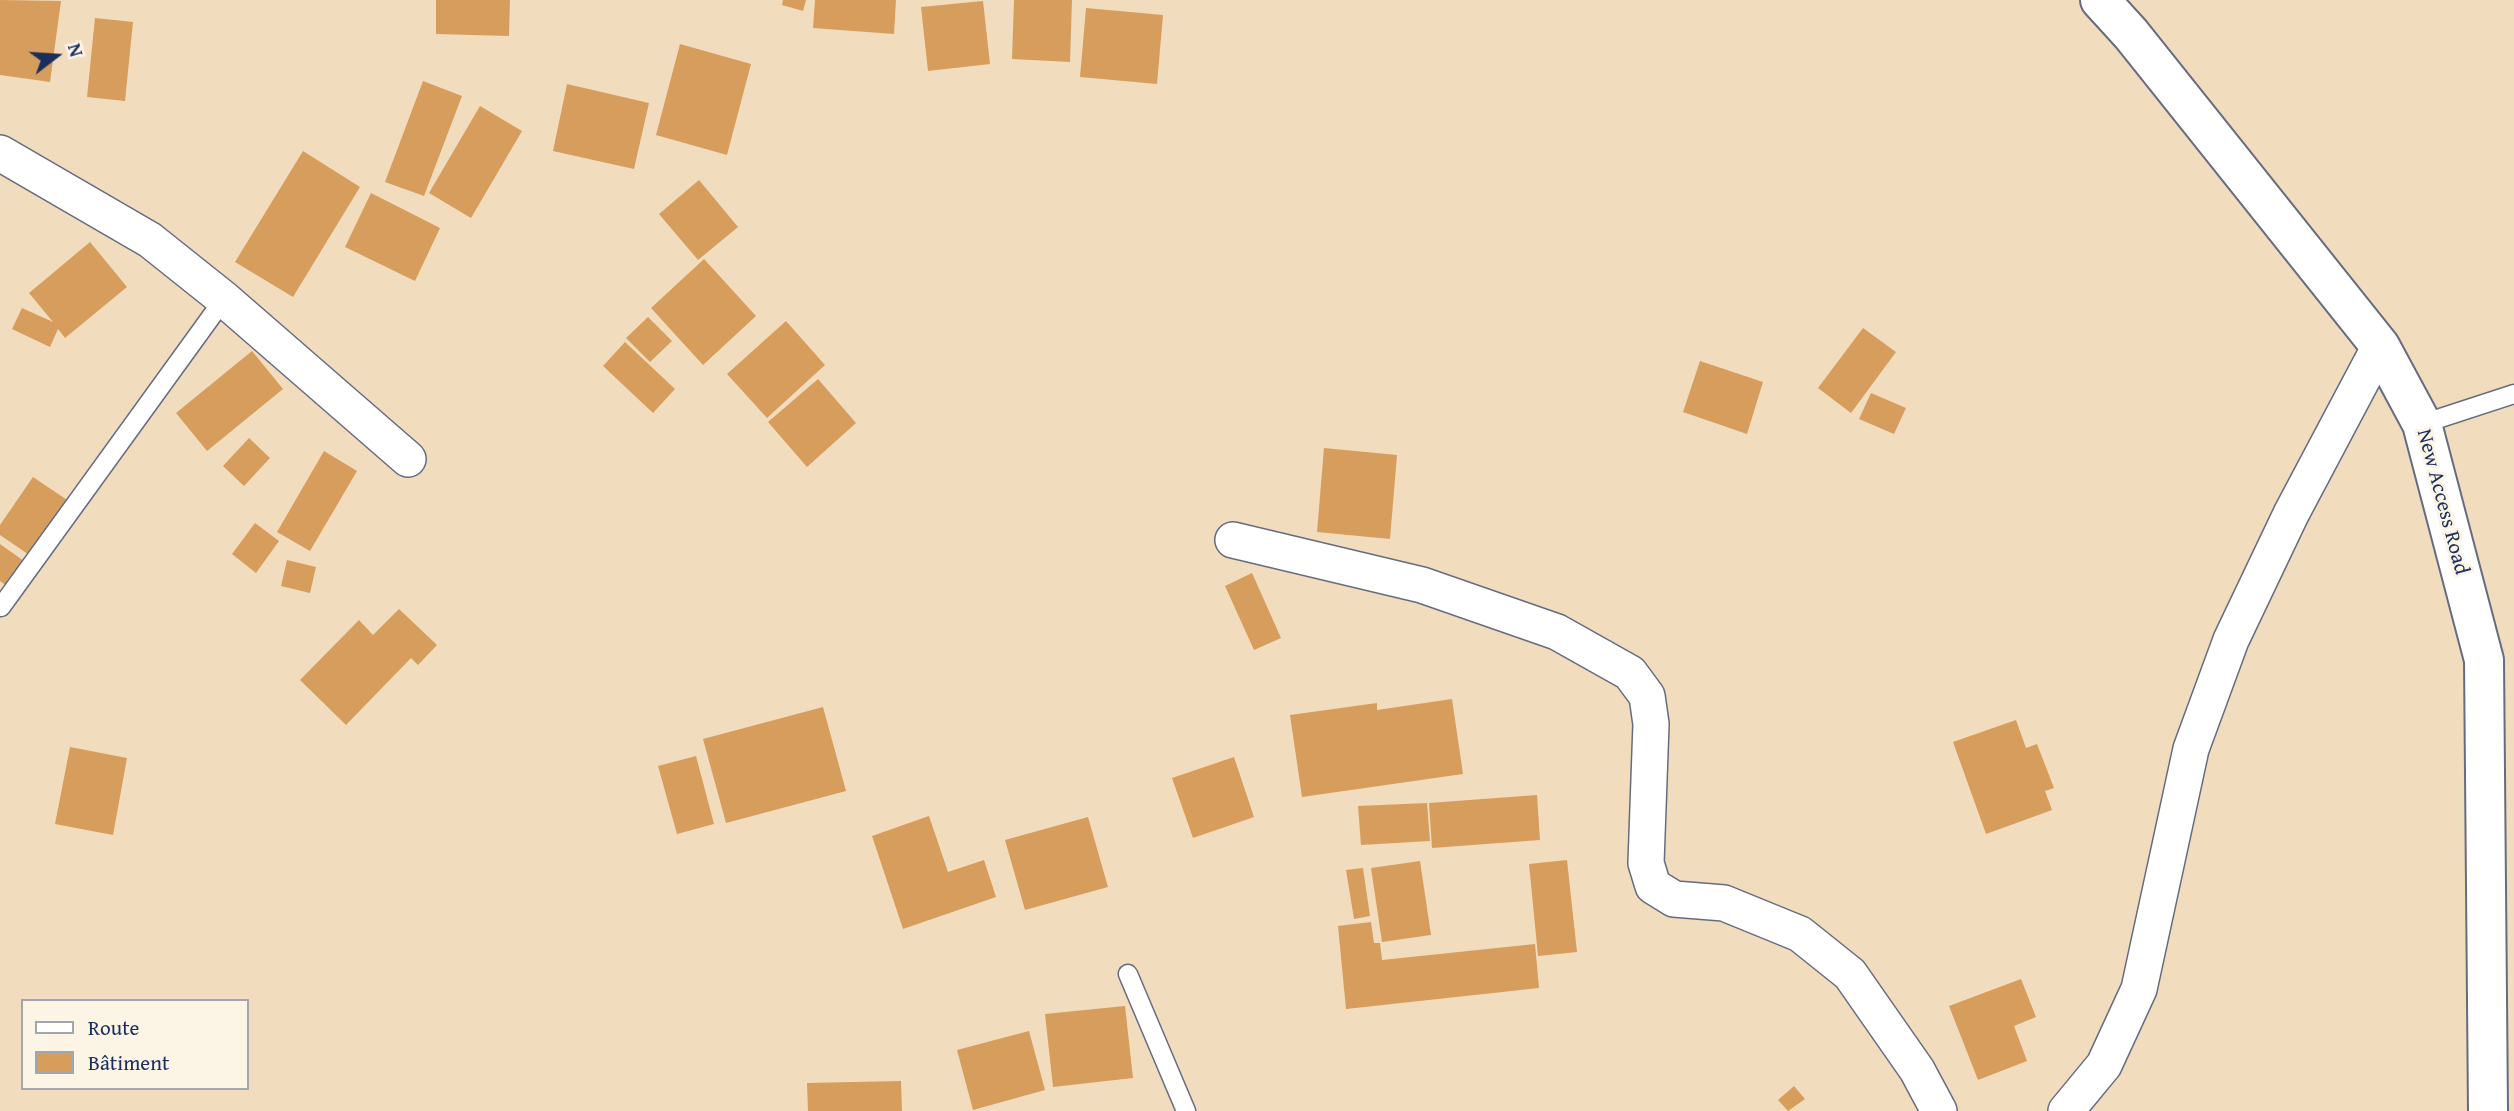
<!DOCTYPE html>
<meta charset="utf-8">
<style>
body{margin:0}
#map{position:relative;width:2514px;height:1111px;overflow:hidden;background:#f2dcbe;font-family:"Gentium Book Plus",serif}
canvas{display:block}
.legend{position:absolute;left:21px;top:999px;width:228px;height:91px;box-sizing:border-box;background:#fcf5e5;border:2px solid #a2a6af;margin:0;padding:9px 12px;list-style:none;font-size:21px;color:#1b2f5e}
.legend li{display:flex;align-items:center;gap:14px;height:35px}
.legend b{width:35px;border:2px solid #a2a6af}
.north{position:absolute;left:21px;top:21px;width:70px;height:70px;-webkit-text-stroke:5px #fcf5e5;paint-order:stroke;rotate:73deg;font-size:19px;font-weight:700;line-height:28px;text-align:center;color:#1b2f5e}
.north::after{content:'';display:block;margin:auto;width:24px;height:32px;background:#1b2f5e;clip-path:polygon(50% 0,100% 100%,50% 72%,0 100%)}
</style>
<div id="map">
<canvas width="2514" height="1111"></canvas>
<ul class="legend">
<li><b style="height:9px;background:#fff"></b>Route</li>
<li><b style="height:19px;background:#d79d5c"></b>Bâtiment</li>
</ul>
<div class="north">N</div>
</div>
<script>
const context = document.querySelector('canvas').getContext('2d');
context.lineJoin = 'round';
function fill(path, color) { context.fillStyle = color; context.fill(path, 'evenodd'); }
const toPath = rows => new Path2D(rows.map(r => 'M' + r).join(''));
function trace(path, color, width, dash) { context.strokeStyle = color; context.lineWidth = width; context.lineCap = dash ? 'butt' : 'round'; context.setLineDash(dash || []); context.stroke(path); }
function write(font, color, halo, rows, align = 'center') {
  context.font = font + ' "Gentium Book Plus",serif'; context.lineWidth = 6; context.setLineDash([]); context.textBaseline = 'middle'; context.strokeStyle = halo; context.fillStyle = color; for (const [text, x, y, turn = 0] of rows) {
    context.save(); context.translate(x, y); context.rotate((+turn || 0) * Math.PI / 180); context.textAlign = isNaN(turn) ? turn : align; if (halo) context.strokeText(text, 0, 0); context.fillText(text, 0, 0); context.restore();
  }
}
const building = toPath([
 [0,0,61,1,50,82,0,75],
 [436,0,510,0,509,36,436,34],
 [783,0,806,0,803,11,782,5],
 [815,0,896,0,894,34,813,28],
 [1014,0,1072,0,1070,62,1012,59],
 [983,1,990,64,928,71,921,7],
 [1086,8,1163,15,1157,84,1080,77],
 [95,18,133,22,125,101,87,97],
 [680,44,751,64,727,155,656,135],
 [423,81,462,96,424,196,385,182],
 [567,84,649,103,634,169,553,151],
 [480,106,522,131,471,218,429,193],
 [303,151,360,187,293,297,235,262],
 [699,180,738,227,698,260,659,214],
 [371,193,440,228,415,281,345,247],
 [90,242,127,287,65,338,58,329,50,347,12,329,22,308,53,322,29,293],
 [704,259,756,316,703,365,651,308],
 [648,317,672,341,650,362,626,338],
 [786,321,825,365,767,418,727,374],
 [1863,328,1896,352,1851,413,1818,388],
 [625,342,675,389,653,413,603,366],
 [252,351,283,389,207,451,176,413],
 [1700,361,1763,382,1747,434,1683,412],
 [818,379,856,423,807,467,768,422],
 [1871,393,1906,408,1894,434,1859,419],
 [249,438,270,458,244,486,223,466],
 [1324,448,1397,455,1390,539,1317,532],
 [324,451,357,471,310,551,277,532],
 [33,477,76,506,38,561,0,535,0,525],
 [255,523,279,541,256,573,232,554],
 [0,544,38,571,20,596,0,581],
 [287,560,316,567,310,593,281,586],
 [1252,573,1281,638,1254,650,1225,586],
 [399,609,437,645,418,665,411,658,346,725,300,680,359,620,373,635],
 [1452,699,1463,774,1302,797,1290,715,1377,703,1377,710],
 [823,707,846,791,726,823,703,739],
 [2016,720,2026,748,2037,744,2054,788,2045,791,2052,810,1986,834,1953,742],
 [70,747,127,758,113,835,55,824],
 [696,756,714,824,677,834,658,766],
 [1234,757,1254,817,1193,838,1172,778],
 [1537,795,1540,840,1432,848,1429,803],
 [1427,803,1430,841,1361,845,1358,806],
 [929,816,948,872,984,860,996,897,903,929,872,836],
 [1088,817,1108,887,1025,910,1005,840],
 [1567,860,1577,952,1538,956,1529,864],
 [1420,861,1431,935,1382,942,1371,868],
 [1363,868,1370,916,1354,919,1346,870],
 [1371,922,1374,943,1380,943,1382,960,1535,944,1539,988,1346,1009,1338,926],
 [2021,979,2036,1017,2014,1026,2027,1061,1978,1080,1949,1006],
 [1125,1006,1133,1078,1053,1087,1045,1014],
 [1029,1031,1045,1090,973,1110,957,1050],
 [901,1081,902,1111,808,1111,807,1083],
 [1794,1086,1805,1099,1788,1111,1778,1100]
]);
const lane = toPath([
 [2422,424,2514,394],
 [1,607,224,299],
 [1128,974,1186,1111]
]);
const street = toPath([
 [0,153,150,240,224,299,408,459],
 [1233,540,1422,585,1557,632,1630,673,1647,696,1651,724,1646,863,1653,886,1674,899,1724,903,1800,934,1850,974,1917,1070,1939,1111],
 [2066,1111,2104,1065,2139,989,2191,749,2231,640,2291,514,2380,346]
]);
const secondary = toPath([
 [2100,0,2131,34,2380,346,2422,424,2484,660,2488,1111]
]);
const streetNames = [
 ["New Access Road",2442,502,75]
];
fill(building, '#d79d5c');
trace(lane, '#666c80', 21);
trace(street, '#666c80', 38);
trace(secondary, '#666c80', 42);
trace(lane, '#fff', 18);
trace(street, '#fff', 35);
trace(secondary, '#fff', 38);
write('21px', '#1b2f5e', '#fcf5e5', streetNames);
</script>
